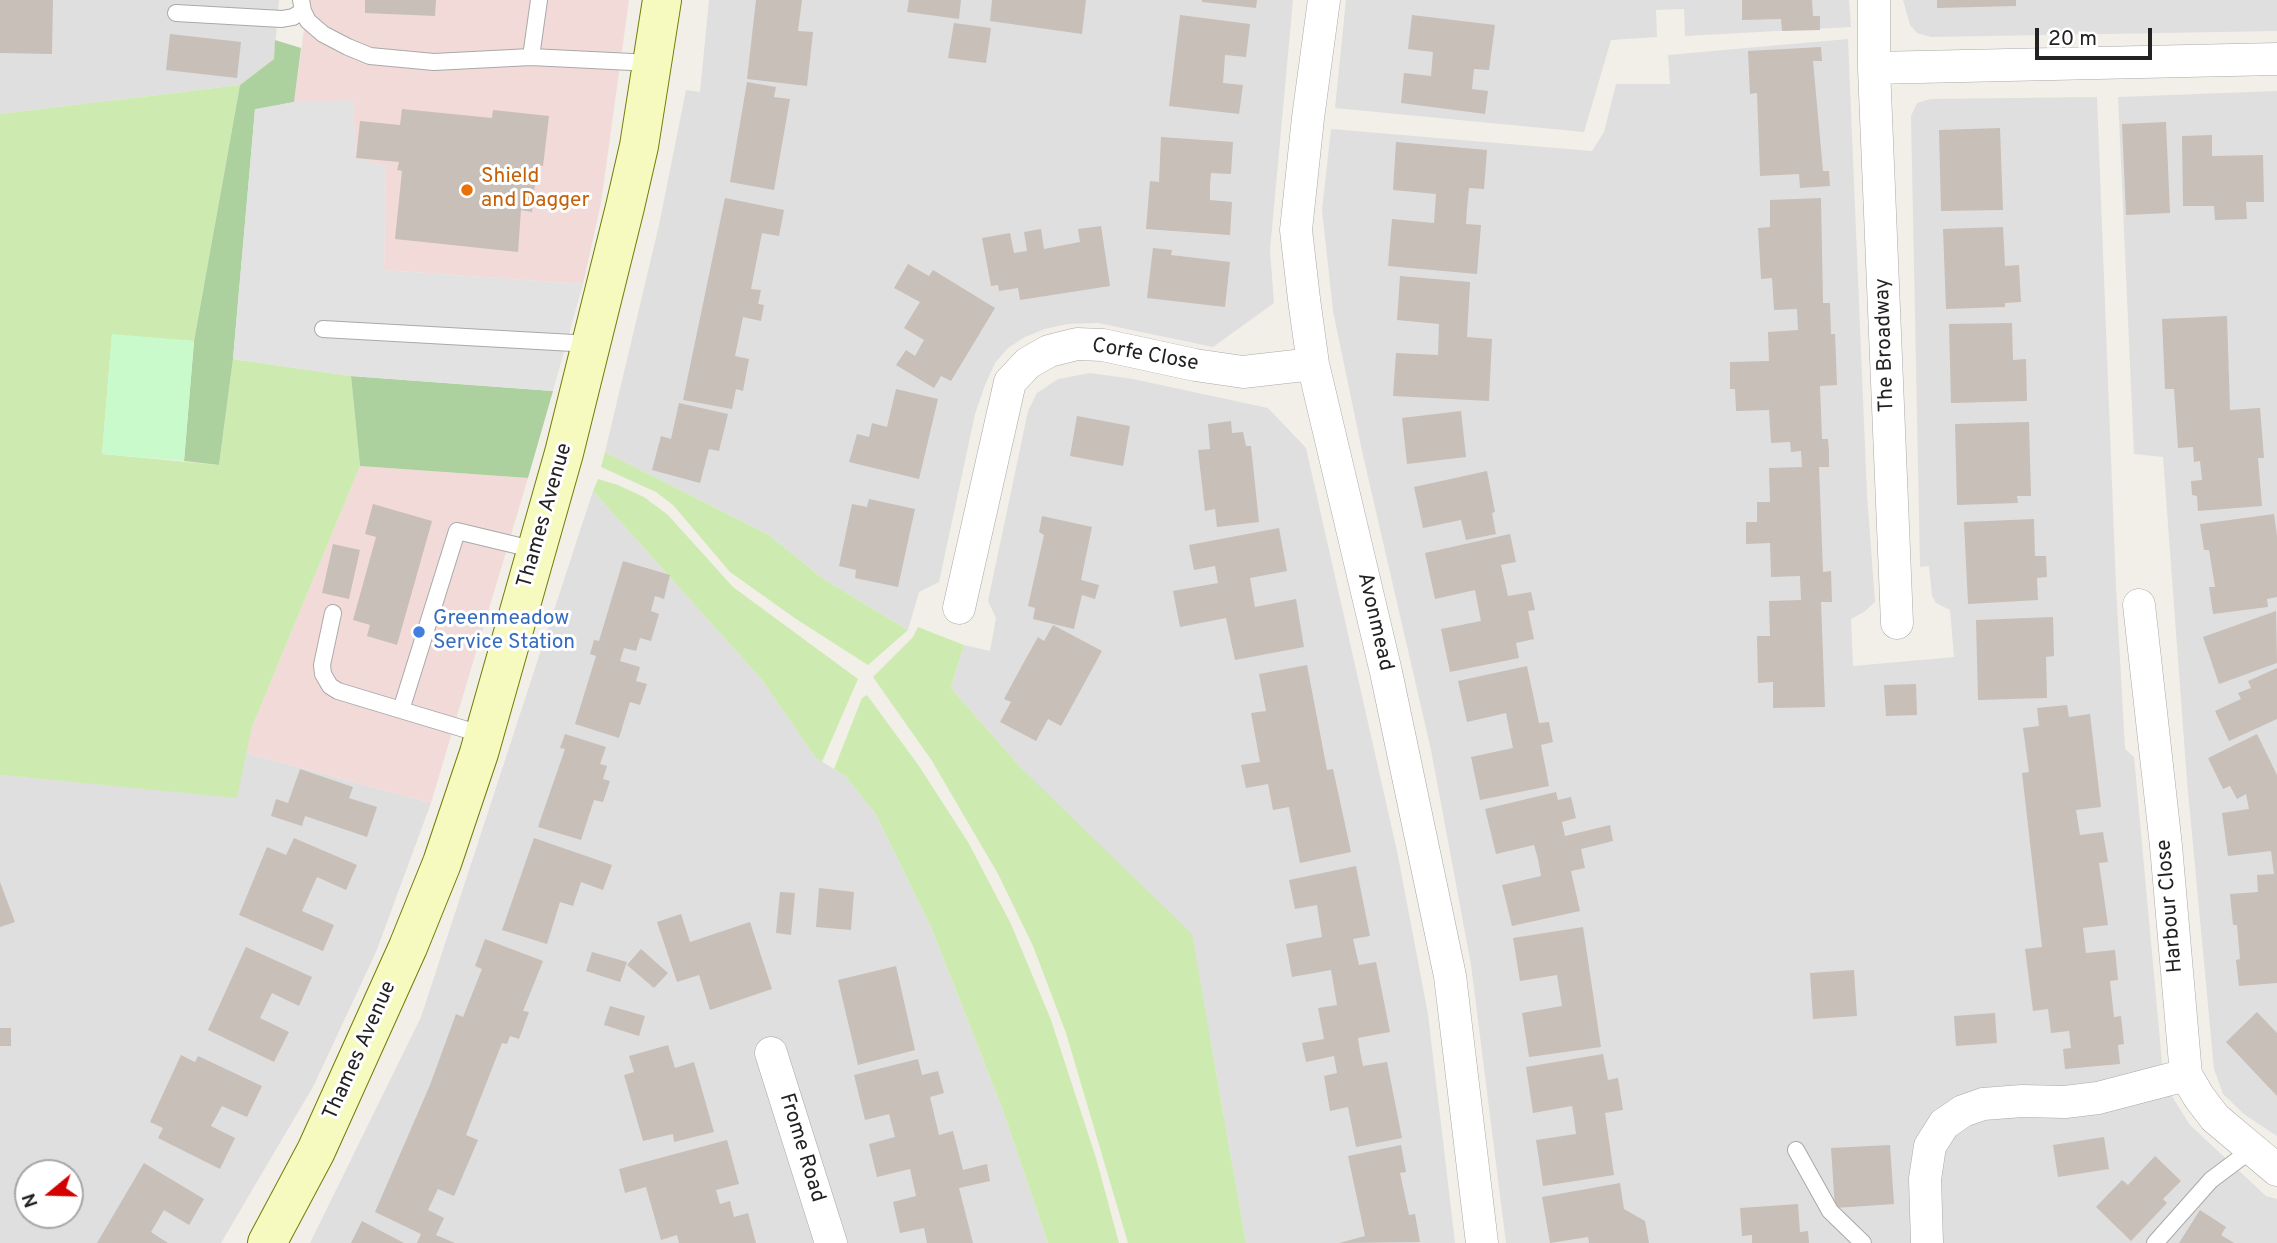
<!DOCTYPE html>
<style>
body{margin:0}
#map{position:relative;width:2277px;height:1243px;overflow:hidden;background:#f2efe9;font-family:Overpass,sans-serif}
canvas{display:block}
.north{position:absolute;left:14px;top:1159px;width:70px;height:70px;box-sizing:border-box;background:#fff;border:2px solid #a7a7a7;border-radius:50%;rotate:251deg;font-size:19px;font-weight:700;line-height:28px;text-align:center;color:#222}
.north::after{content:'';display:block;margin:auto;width:24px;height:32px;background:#d40000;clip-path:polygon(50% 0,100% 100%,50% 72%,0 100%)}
.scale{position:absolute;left:2035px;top:28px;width:117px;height:32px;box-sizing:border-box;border:4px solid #222;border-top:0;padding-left:9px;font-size:21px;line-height:24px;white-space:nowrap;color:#222;-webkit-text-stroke:5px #fff;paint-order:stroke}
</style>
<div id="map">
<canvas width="2277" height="1243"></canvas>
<div class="north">N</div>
<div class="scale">20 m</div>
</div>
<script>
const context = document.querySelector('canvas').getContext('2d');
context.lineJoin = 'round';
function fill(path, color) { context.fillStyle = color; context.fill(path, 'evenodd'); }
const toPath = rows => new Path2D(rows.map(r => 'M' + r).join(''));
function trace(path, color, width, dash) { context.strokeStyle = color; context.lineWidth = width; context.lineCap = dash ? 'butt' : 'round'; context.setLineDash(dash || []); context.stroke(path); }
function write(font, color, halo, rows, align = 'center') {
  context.font = font + ' Overpass,sans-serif'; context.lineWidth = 6; context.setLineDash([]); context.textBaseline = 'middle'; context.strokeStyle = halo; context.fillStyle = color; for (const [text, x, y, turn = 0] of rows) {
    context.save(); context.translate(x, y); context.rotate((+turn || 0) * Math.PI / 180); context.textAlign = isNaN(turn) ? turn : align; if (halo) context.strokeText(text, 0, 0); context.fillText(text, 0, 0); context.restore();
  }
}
const residential = toPath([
 [0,0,279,0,274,59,240,85,0,114],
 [709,0,1293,0,1270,250,1274,303,1213,347,1098,323,1068,324,1045,329,1025,337,1008,348,995,363,985,385,975,414,939,582,919,592,908,630,822,578,769,535,605,452,659,225,686,90,700,92],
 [1346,0,1849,0,1851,27,1685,36,1684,9,1656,10,1657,37,1611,40,1584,132,1335,108],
 [1903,0,2277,0,2277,31,1931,37,1917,33,1910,25],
 [1848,39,1867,495,1875,602,1864,612,1851,619,1853,666,1954,657,1950,610,1936,603,1932,596,1929,566,1920,567,1911,116,1917,103,1930,99,2097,97,2116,587,2125,749,2134,757,2162,1062,2173,1098,2190,1125,2266,1196,2277,1199,2277,1243,1506,1243,1471,965,1431,750,1362,451,1333,311,1322,210,1331,129,1592,151,1604,132,1616,84,1670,84,1668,55],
 [2277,91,2277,1136,2245,1115,2223,1094,2214,1069,2187,781,2163,457,2134,454,2118,97],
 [1090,373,1133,379,1268,408,1306,448,1397,851,1428,1014,1455,1243,1246,1243,1211,1043,1022,769,951,688,964,645,990,651,996,618,988,601,1028,411,1037,393,1058,379],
 [593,491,762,680,815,757,845,776,875,813,931,927,1001,1105,1048,1243,310,1243,421,1017],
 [246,753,431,803,376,952,314,1085,221,1243,0,1243,0,775,236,797],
 [28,1173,70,1173,70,1215,28,1215]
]);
const commercial = toPath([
 [308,0,629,0,601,203,583,284,384,270,386,166,356,158,353,101,294,102],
 [360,466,528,478,431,803,246,753,252,727]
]);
const grass = toPath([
 [240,85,194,341,112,335,102,454,219,465,233,359,351,376,360,466,252,727,237,798,0,775,0,114],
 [605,452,769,535,822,578,908,630,868,665,796,619,730,572,673,505,656,492,601,467],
 [598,479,618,485,644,497,668,515,733,587,858,679,822,762,815,757,762,680,593,491],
 [918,627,964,645,951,688,1022,769,1192,934,1246,1243,1128,1243,1066,1033,1033,946,998,874,932,761,873,677,913,637],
 [867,695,919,766,968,842,1011,924,1051,1020,1096,1158,1119,1243,1048,1243,1001,1105,931,927,875,813,845,776,834,769,862,698]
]);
const forest = toPath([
 [275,40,301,48,294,102,255,110,233,359,219,465,184,461,194,341,240,85,274,59],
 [351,376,553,391,528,478,360,466]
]);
const park = toPath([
 [112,334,194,341,184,461,102,454]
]);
const parking = toPath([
 [353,100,356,158,386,166,384,270,583,284,553,391,351,376,233,359,255,109,294,102]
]);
const building = toPath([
 [0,0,53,0,52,54,0,53],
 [365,0,436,0,435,16,365,13],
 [756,0,802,0,798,31,813,32,807,86,747,79],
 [909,0,961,0,959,19,907,12],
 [992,0,1086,0,1082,34,990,21],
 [1202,0,1257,0,1256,8,1202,2],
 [1742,0,1812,0,1813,16,1820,16,1820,30,1782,31,1781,19,1742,20],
 [1937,0,2016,0,2016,6,1937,8],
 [1180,15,1250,24,1246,57,1225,55,1223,83,1243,85,1239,114,1169,106],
 [1412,15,1495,25,1489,70,1474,69,1472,89,1488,91,1485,114,1401,103,1404,73,1431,76,1433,52,1408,49],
 [954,23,991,28,986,63,948,58],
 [170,34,241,42,237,78,166,70],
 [1821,47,1822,61,1813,61,1823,171,1829,171,1830,186,1800,188,1799,174,1760,176,1757,93,1750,94,1748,51],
 [747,82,776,87,774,97,790,99,774,190,730,182],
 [402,109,492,118,493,110,549,116,543,166,537,165,532,212,521,210,518,252,395,239,402,171,397,170,399,162,356,158,360,121,400,125],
 [2166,122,2170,213,2126,215,2122,124],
 [2000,128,2003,210,1941,211,1939,130],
 [2212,135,2212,156,2263,155,2264,202,2246,202,2247,219,2215,220,2214,206,2183,206,2182,136],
 [1161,137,1233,142,1231,174,1211,173,1210,185,1210,200,1232,202,1230,235,1146,229,1150,181,1159,182],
 [1396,142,1487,150,1484,189,1469,188,1467,209,1466,224,1481,225,1477,274,1388,266,1392,219,1434,223,1436,194,1393,190],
 [725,198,784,210,779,236,762,233,751,289,761,290,758,304,764,305,761,321,743,317,735,356,749,359,743,391,736,389,732,409,683,400],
 [1821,198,1823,303,1830,303,1831,334,1835,334,1837,385,1820,386,1822,439,1828,439,1829,451,1829,467,1819,467,1823,572,1831,571,1832,602,1821,602,1825,707,1773,708,1773,682,1758,683,1757,636,1770,636,1769,601,1801,600,1800,576,1771,577,1770,543,1746,544,1746,522,1757,522,1757,502,1770,502,1769,468,1802,467,1801,451,1791,452,1790,442,1771,443,1769,410,1736,411,1735,389,1730,389,1730,362,1769,361,1768,332,1798,330,1797,309,1774,310,1772,278,1761,279,1758,228,1770,227,1770,200],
 [1101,226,1110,286,1020,300,1018,288,999,291,998,285,991,286,982,238,1010,233,1014,253,1027,251,1024,232,1041,229,1044,249,1080,242,1078,229],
 [2003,227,2005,266,2019,265,2021,302,2005,303,2005,307,1946,309,1943,229],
 [1153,248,1172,250,1171,255,1230,262,1225,307,1147,298],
 [908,264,929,276,933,270,995,308,951,381,941,376,934,388,896,365,906,350,915,356,924,340,904,328,920,302,894,288],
 [1400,276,1470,282,1467,337,1492,339,1489,401,1393,396,1396,353,1438,355,1439,324,1397,320],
 [2227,316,2230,410,2260,408,2264,458,2258,458,2262,506,2198,511,2197,496,2192,495,2191,481,2202,480,2200,461,2194,462,2193,447,2178,448,2174,389,2165,389,2162,319],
 [2012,323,2013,360,2026,359,2027,401,1951,403,1949,324],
 [896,389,938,399,919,479,849,462,857,434,869,437,872,423,887,427],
 [679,403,728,414,719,451,709,449,700,483,652,470,661,436,671,439],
 [1461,411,1466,457,1407,464,1402,418],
 [1077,416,1130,426,1123,466,1070,456],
 [1231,421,1232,433,1243,432,1246,446,1251,446,1259,522,1217,527,1215,509,1205,511,1198,450,1210,449,1208,424],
 [2029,422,2031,496,2017,496,2018,503,1957,505,1955,424],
 [1487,471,1495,512,1492,513,1496,534,1466,540,1461,520,1423,528,1414,487],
 [869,499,915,509,898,587,855,578,856,570,839,566,852,504,867,507],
 [373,504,432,521,397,645,367,636,370,625,353,620,376,537,365,534],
 [2274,514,2277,536,2277,597,2267,599,2268,607,2213,614,2209,587,2215,587,2209,550,2204,550,2200,524],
 [1042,516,1092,527,1081,580,1099,585,1095,599,1082,595,1074,629,1033,619,1035,608,1028,606,1044,535,1039,532],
 [2034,519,2035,556,2046,556,2047,577,2037,578,2038,600,1968,604,1964,522],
 [1279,528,1287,571,1250,578,1255,607,1296,599,1304,647,1235,660,1226,618,1180,627,1173,591,1218,583,1215,566,1194,570,1189,545],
 [1510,534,1516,562,1501,565,1508,596,1531,592,1535,610,1528,611,1534,639,1516,643,1519,658,1450,672,1441,629,1481,621,1475,590,1435,599,1425,553],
 [333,544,360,550,349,599,322,593],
 [623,561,670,575,664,599,655,596,651,611,659,614,651,641,640,638,636,651,624,648,620,661,640,667,636,681,647,684,640,705,630,702,619,738,575,724,596,656,590,654,594,640,599,641],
 [2276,611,2277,663,2219,684,2203,637],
 [2053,617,2054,656,2046,657,2047,698,1978,700,1976,620],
 [1053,625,1102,651,1061,726,1048,719,1036,741,1000,722,1011,702,1004,699,1024,662,1038,637,1044,641],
 [1307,665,1327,770,1333,769,1351,852,1300,863,1289,807,1273,810,1268,784,1246,788,1241,765,1260,762,1251,713,1266,711,1259,674],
 [1527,666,1539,723,1549,722,1553,742,1541,745,1549,786,1480,800,1471,757,1513,748,1506,713,1467,722,1458,681],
 [2277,668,2277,719,2229,741,2215,711,2241,699,2238,693,2251,688,2248,681],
 [1916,684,1917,715,1886,716,1884,685],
 [2067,705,2069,717,2090,714,2101,807,2076,810,2080,835,2103,832,2108,862,2099,863,2108,925,2083,928,2086,953,2115,950,2118,980,2110,981,2114,1017,2121,1016,2124,1044,2118,1045,2120,1064,2065,1069,2063,1049,2071,1048,2069,1031,2051,1033,2048,1009,2033,1011,2025,949,2042,947,2022,773,2029,772,2023,728,2039,726,2037,708],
 [565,734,606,747,600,764,607,766,603,779,610,781,603,802,594,800,581,840,538,827,565,749,560,748],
 [2257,734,2277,775,2277,983,2239,986,2236,960,2240,959,2237,925,2233,925,2230,894,2258,892,2257,875,2274,874,2271,851,2228,856,2222,813,2249,809,2246,794,2237,799,2230,786,2223,789,2208,758],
 [300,769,353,787,349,798,377,807,367,837,305,816,302,826,271,816,276,799,288,803],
 [1556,792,1558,800,1571,797,1576,818,1562,822,1565,836,1610,825,1613,841,1581,849,1585,868,1571,871,1580,911,1512,926,1502,885,1541,876,1538,859,1534,845,1496,854,1485,809],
 [294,838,357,865,346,890,317,877,302,911,334,925,323,951,239,915,267,847,286,855],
 [534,838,612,865,603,890,581,882,573,906,560,902,547,944,502,930],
 [1356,866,1370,936,1353,939,1359,965,1376,962,1390,1032,1358,1038,1360,1051,1363,1066,1387,1062,1402,1138,1356,1147,1348,1107,1330,1111,1324,1076,1337,1073,1334,1056,1306,1062,1302,1043,1324,1039,1318,1008,1337,1005,1331,970,1292,977,1286,944,1322,937,1317,905,1295,909,1289,880],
 [0,882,15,922,0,927],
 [819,888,854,892,851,930,816,927],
 [780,892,795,893,791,935,776,933],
 [681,914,690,942,750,922,772,989,710,1010,699,975,677,982,657,922],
 [1583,927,1601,1047,1529,1057,1522,1013,1562,1006,1557,975,1520,981,1513,938],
 [485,939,543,961,523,1011,529,1012,519,1039,510,1036,507,1044,502,1043,466,1135,478,1140,454,1196,438,1189,428,1210,444,1218,436,1235,455,1243,417,1243,421,1234,375,1212,430,1085,456,1014,463,1017,482,969,475,966],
 [246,947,312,977,299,1006,272,993,260,1018,289,1032,274,1062,208,1030],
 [641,949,668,973,654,988,627,965],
 [592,952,627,962,620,982,586,971],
 [896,966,915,1050,858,1065,838,980],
 [1854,970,1857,1016,1813,1019,1810,973],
 [610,1006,645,1016,639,1036,604,1025],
 [2257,1012,2277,1033,2277,1096,2226,1042],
 [1995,1013,1997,1043,1956,1046,1954,1016],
 [0,1028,11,1028,11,1046,0,1046],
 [668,1045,675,1068,694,1062,714,1132,674,1142,673,1134,643,1141,624,1075,634,1072,629,1056],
 [1603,1054,1608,1080,1618,1078,1623,1110,1605,1113,1614,1175,1543,1186,1536,1140,1576,1134,1574,1118,1572,1106,1533,1113,1526,1067],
 [181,1055,195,1062,198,1056,262,1086,247,1117,222,1106,211,1126,235,1138,220,1169,158,1138,163,1128,150,1122],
 [918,1059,922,1075,938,1071,944,1093,930,1097,939,1135,953,1131,963,1170,987,1164,990,1181,959,1188,973,1243,927,1243,924,1228,900,1233,893,1202,916,1196,910,1169,877,1177,869,1144,895,1137,889,1114,865,1120,854,1075],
 [2104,1137,2109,1169,2058,1177,2053,1145],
 [727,1140,739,1184,716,1190,720,1204,730,1201,734,1217,748,1213,756,1243,679,1243,677,1235,661,1240,646,1187,625,1193,619,1169],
 [1401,1145,1406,1172,1400,1173,1409,1215,1415,1214,1420,1242,1339,1243,1365,1236,1348,1156],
 [1890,1145,1894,1204,1835,1208,1831,1148],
 [2155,1156,2181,1181,2163,1199,2167,1203,2131,1241,2096,1207,2122,1180,2128,1185],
 [144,1163,204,1199,189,1225,164,1210,151,1232,168,1243,97,1243],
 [1620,1183,1624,1209,1645,1221,1649,1243,1589,1243,1588,1237,1550,1243,1542,1197],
 [1798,1204,1800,1232,1808,1231,1809,1243,1752,1243,1752,1235,1742,1236,1740,1208],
 [2200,1210,2226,1227,2221,1235,2234,1243,2179,1243],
 [362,1221,404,1243,351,1243]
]);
const lane = toPath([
 [301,0,303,11,308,21,323,34,348,47,370,56,434,62,531,57,652,63],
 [176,13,282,19,293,17,303,11],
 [531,57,539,0],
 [323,329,591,344],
 [333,613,322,665,323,674,330,686,338,691,401,710],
 [484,735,401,710,457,531,536,550],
 [1796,1150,1830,1211,1863,1243],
 [2155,1243,2211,1180,2251,1150]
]);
const street = toPath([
 [1324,0,1308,118,1296,230,1304,299,1313,364,1386,672,1450,976,1482,1243],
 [1874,0,1874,68,1897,623],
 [1874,68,2277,59],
 [2139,605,2166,846,2186,1075,2199,1097,2215,1118,2277,1170],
 [959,608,1010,382,1028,363,1049,351,1077,344,1103,345,1195,365,1243,372,1313,364],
 [771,1053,831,1243],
 [1927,1243,1925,1179,1930,1146,1944,1124,1963,1111,1983,1104,2022,1101,2065,1102,2098,1098,2186,1075]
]);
const secondary = toPath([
 [267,1243,316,1151,408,947,442,863,479,753,564,453,625,207,639,146,662,0]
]);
const markers = [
 [467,190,7,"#e8710a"],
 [419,632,7,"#3f7fe0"]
];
const foodNames = [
 ["Shield",481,178],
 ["and Dagger",481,202]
];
const streetNames = [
 ["The Broadway",1886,345,-92],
 ["Corfe Close",1145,356,10],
 ["Thames Avenue",546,516,-74],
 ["Avonmead",1374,622,77],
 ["Harbour Close",2171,906,-95],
 ["Thames Avenue",361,1051,-66],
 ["Frome Road",801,1148,73]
];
const shopNames = [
 ["Greenmeadow",433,620],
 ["Service Station",433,644]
];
fill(residential, '#e0dfdf');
fill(commercial, '#f2dad9');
fill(grass, '#cdebb0');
fill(forest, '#add19e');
fill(park, '#c8facc');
fill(parking, '#e2e2e2');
fill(building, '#c7bfb8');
trace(lane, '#a9a9a9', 18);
trace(street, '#a9a9a9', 33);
trace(secondary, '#707d05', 40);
trace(lane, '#fff', 16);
trace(street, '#fff', 32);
trace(secondary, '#f7fabf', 38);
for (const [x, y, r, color] of markers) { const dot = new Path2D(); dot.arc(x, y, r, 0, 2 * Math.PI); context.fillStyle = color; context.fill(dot); trace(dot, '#fff', 2.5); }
write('21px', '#c56008', '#fff', foodNames, 'left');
write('21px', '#222', '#fff', streetNames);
write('21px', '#366cbe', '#fff', shopNames, 'left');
</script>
